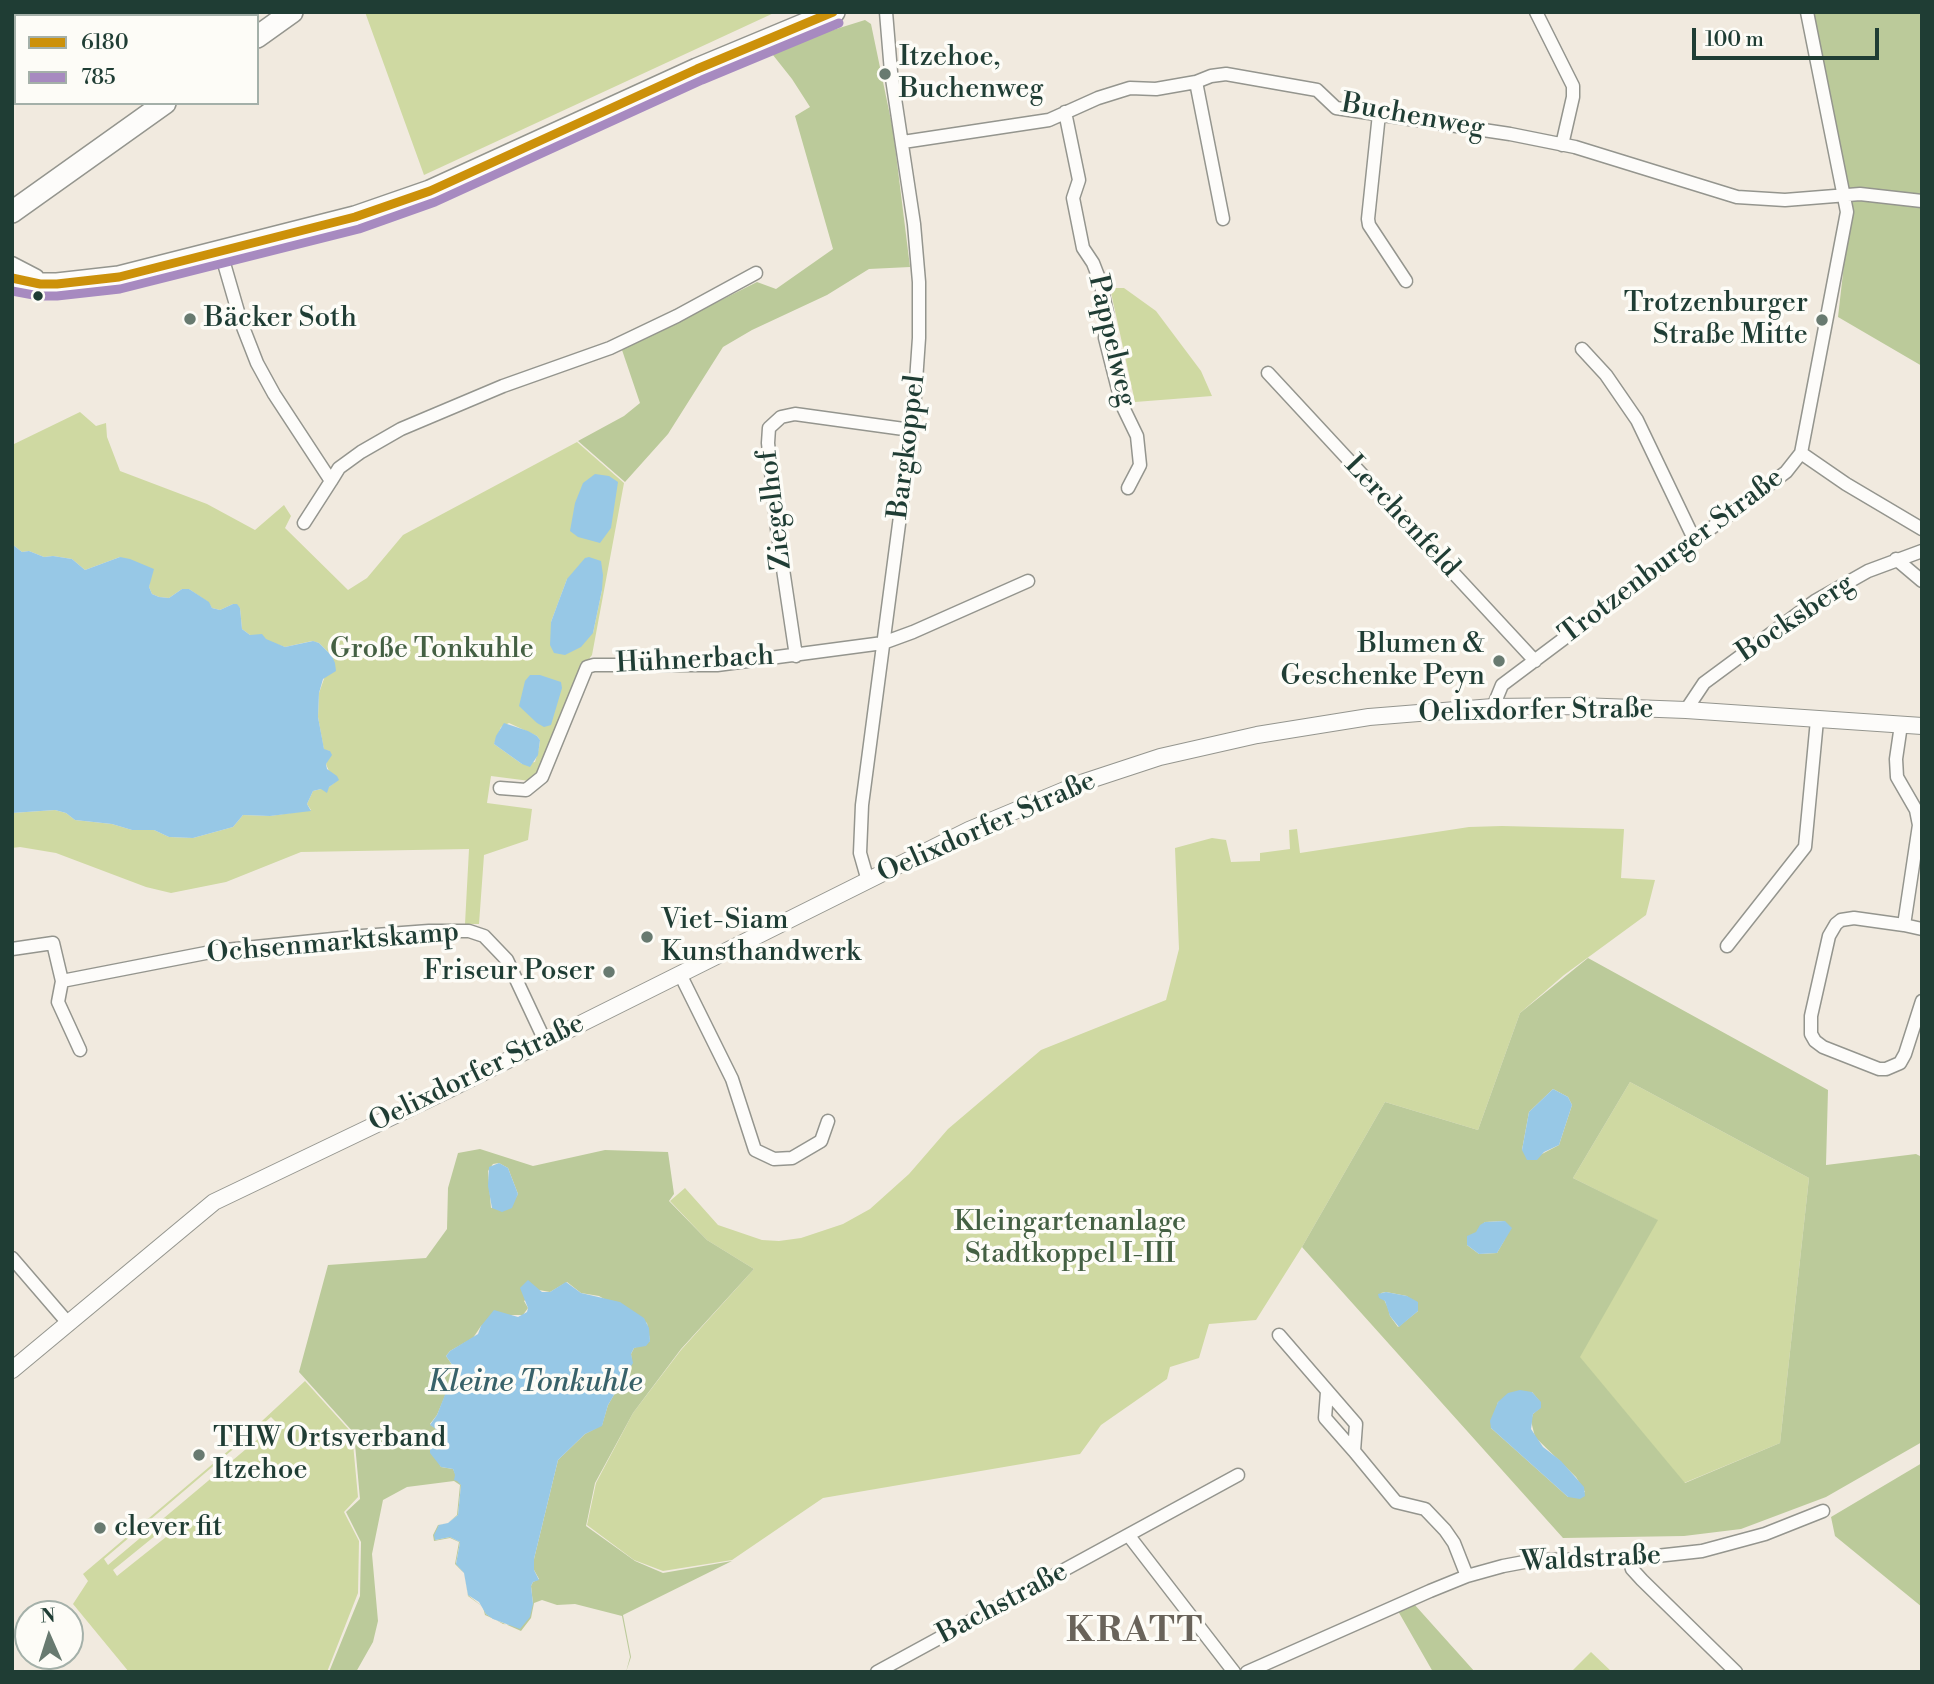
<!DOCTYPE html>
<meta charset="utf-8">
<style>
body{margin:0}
#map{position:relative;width:1934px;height:1684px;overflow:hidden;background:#f1eadf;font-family:"Libre Bodoni",serif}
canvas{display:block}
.frame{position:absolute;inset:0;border:14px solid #1f3d34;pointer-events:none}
.legend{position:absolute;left:14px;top:14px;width:245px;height:91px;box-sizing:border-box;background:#fdfcf7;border:2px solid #a4b0a9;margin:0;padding:9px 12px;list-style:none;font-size:21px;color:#1f3d34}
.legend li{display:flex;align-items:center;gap:14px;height:35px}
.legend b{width:35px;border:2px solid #a4b0a9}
.north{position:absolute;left:14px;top:1600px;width:70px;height:70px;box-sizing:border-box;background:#fdfcf7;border:2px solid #a4b0a9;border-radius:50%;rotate:357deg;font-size:19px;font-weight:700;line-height:28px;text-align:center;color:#1f3d34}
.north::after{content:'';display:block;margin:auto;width:24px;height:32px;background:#687a70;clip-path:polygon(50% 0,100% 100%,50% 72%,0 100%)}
.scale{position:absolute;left:1692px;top:28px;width:187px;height:32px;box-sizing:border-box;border:4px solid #1f3d34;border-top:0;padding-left:9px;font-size:21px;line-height:24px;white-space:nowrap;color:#1f3d34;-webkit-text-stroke:5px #fdfcf7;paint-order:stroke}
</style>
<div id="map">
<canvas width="1934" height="1684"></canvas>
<div class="frame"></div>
<ul class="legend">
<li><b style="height:9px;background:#cc910a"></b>6180</li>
<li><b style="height:9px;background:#a78ac0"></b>785</li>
</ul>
<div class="north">N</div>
<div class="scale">100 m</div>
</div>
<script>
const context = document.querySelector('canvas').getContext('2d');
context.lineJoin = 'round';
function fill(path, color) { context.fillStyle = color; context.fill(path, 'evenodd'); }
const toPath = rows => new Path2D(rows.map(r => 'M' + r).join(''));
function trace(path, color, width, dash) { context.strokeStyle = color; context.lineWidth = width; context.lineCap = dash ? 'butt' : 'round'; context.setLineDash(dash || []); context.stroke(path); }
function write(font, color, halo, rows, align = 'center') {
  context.font = font + ' "Libre Bodoni",serif'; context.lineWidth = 7; context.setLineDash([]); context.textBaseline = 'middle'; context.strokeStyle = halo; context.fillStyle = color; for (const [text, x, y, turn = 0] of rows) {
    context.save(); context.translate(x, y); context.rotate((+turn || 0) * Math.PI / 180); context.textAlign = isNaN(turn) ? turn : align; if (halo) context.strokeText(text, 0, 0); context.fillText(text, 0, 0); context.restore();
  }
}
const green = toPath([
 [365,12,776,12,424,175],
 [1110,288,1124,288,1156,311,1201,371,1212,396,1135,402],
 [80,412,96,426,106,423,107,437,120,471,207,504,255,530,284,505,291,516,285,528,348,590,367,578,403,535,577,442,624,483,592,655,580,671,539,775,530,781,491,776,487,803,532,809,528,840,484,855,479,924,465,924,469,849,301,852,226,882,171,893,146,887,56,853,20,847,12,848,12,813,55,810,66,813,75,820,112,824,132,830,154,830,169,837,193,838,233,827,243,815,270,816,311,810,307,804,313,791,329,787,334,783,326,764,330,751,324,750,318,717,319,693,332,656,319,643,312,641,285,647,250,635,242,629,240,608,233,604,220,610,212,608,208,602,189,589,182,589,169,598,159,597,152,594,149,587,150,579,120,557,85,570,72,559,53,556,44,557,29,551,22,552,12,544,12,445],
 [567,579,602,590,593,633,551,622],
 [509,723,537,736,540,740,539,748,535,762,522,764,494,744,501,727],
 [1502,826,1624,829,1621,878,1655,880,1646,915,1564,975,1520,1013,1478,1130,1385,1102,1302,1247,1256,1320,1209,1324,1199,1358,1170,1367,1167,1379,1101,1425,1080,1454,823,1498,732,1560,663,1571,634,1560,587,1525,596,1483,633,1413,681,1350,754,1269,707,1240,670,1201,685,1188,718,1225,762,1240,779,1241,801,1238,843,1224,870,1209,909,1174,948,1129,1041,1050,1166,1000,1179,949,1175,848,1212,838,1226,840,1231,862,1260,861,1260,853,1290,849,1289,830,1297,829,1300,853,1469,827],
 [1630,1082,1809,1178,1780,1443,1684,1483,1579,1357,1657,1220,1573,1178],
 [305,1381,352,1433,358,1497,344,1512,359,1541,358,1593,327,1672,129,1672,73,1604,88,1581,83,1574,248,1434],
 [271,1417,277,1423,108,1565,104,1559],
 [161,1531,166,1537,117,1576,113,1570],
 [1591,1652,1612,1672,1571,1672]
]);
const forest = toPath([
 [1813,12,1922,12,1922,366,1838,317,1850,212],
 [865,20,871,24,893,130,910,267,869,269,827,295,752,330,723,347,668,434,625,482,578,441,624,416,640,403,622,350,757,282,776,289,833,249,795,116,810,107,792,79,769,50],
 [1588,958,1828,1090,1826,1165,1916,1154,1922,1157,1922,1442,1826,1497,1741,1529,1684,1536,1563,1538,1302,1247,1385,1102,1478,1130,1520,1013],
 [1630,1082,1809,1178,1780,1443,1685,1483,1580,1357,1658,1220,1573,1178],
 [1553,1089,1568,1097,1572,1105,1559,1145,1540,1155,1522,1150,1529,1112],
 [1505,1221,1505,1239,1497,1253,1479,1254,1467,1245,1485,1222],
 [1386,1292,1407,1296,1418,1311,1398,1327,1390,1316,1388,1308,1381,1293],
 [1532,1392,1541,1403,1541,1407,1533,1414,1531,1421,1535,1437,1576,1477,1585,1492,1568,1497,1491,1428,1498,1402],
 [480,1149,533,1166,605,1150,668,1152,674,1194,669,1201,707,1240,754,1269,681,1349,633,1413,595,1483,586,1526,635,1561,663,1573,732,1561,623,1615,631,1657,626,1672,630,1657,622,1616,575,1604,557,1605,542,1600,534,1603,531,1618,521,1631,485,1615,483,1607,468,1596,464,1573,455,1564,459,1542,450,1538,434,1541,433,1535,438,1525,448,1523,457,1515,460,1485,454,1481,407,1487,383,1500,372,1554,378,1621,373,1642,356,1672,329,1672,360,1596,361,1542,346,1512,360,1499,354,1433,299,1372,328,1265,426,1258,447,1229,448,1188,458,1153],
 [499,1163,508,1168,518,1194,514,1201,491,1208,488,1171,493,1164],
 [567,1282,581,1293,599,1296,647,1323,650,1341,634,1348,631,1354,632,1364,608,1405,602,1425,585,1434,558,1460,534,1559,534,1570,539,1579,533,1582,531,1586,533,1604,513,1625,503,1624,486,1614,483,1607,468,1595,464,1573,456,1563,460,1542,450,1537,435,1540,439,1525,448,1523,458,1515,461,1485,453,1469,441,1467,430,1444,438,1433,436,1429,430,1424,437,1415,445,1396,463,1387,465,1383,446,1356,450,1351,473,1338,481,1326,507,1315,523,1315,528,1308,524,1301,539,1290,550,1292],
 [1922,1463,1922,1607,1835,1536,1831,1517],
 [1414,1604,1475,1672,1433,1672,1398,1611]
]);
const water = toPath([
 [595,474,609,476,618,482,611,528,600,543,578,537,570,531,575,503,583,483],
 [12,544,22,552,29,551,44,557,53,556,72,559,85,570,120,557,130,559,154,569,149,587,152,594,159,597,169,598,182,589,189,589,209,602,212,608,220,610,233,604,237,604,240,608,242,629,250,635,262,634,266,639,285,647,313,641,319,643,332,656,335,663,336,671,323,679,319,693,318,717,324,749,330,751,332,755,326,764,327,769,337,776,339,780,329,787,327,793,321,789,313,791,307,804,311,811,270,816,243,815,233,827,193,838,169,837,154,830,132,830,112,824,75,820,66,813,55,810,12,813],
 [589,557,601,561,603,575,602,590,593,633,581,647,565,655,554,653,550,645,551,622,558,603,567,579,585,558],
 [530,675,540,675,561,682,562,688,551,725,544,727,537,723,519,706,525,681],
 [504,723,528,731,537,736,540,740,538,755,530,767,522,764,494,744,496,736],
 [1553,1089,1568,1097,1572,1105,1559,1145,1544,1152,1537,1160,1527,1160,1522,1150,1529,1112],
 [499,1163,508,1168,518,1194,512,1208,502,1212,492,1208,488,1186,489,1167],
 [1505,1221,1512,1228,1497,1253,1479,1254,1467,1245,1467,1236,1476,1232,1480,1225,1485,1222],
 [528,1280,542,1292,550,1292,566,1282,581,1293,620,1302,644,1318,649,1328,650,1341,646,1346,634,1348,631,1354,633,1363,608,1405,602,1426,585,1434,558,1460,534,1559,534,1570,539,1580,533,1582,531,1586,533,1604,530,1617,520,1629,493,1619,486,1614,479,1602,468,1595,464,1573,456,1564,460,1542,450,1537,435,1540,434,1535,439,1525,448,1523,458,1515,461,1485,457,1481,454,1480,455,1475,453,1469,441,1467,430,1453,430,1444,438,1433,436,1429,430,1425,437,1415,446,1392,456,1386,459,1389,463,1387,465,1383,446,1356,450,1351,478,1334,481,1326,494,1310,518,1317,527,1312,528,1308,520,1288],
 [1386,1292,1407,1296,1418,1302,1418,1311,1399,1327,1390,1316,1385,1301,1379,1298,1378,1294],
 [1520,1390,1532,1392,1541,1402,1541,1408,1533,1414,1531,1429,1543,1447,1561,1461,1584,1487,1585,1496,1580,1499,1568,1497,1491,1428,1490,1421,1498,1402,1508,1393]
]);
const minor = toPath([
 [1536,12,1573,86,1573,97,1562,145],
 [1196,82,1223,219],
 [1065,112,1079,180,1073,198,1083,248,1093,263,1100,281,1107,313,1105,338,1122,405,1137,436,1140,465,1128,488],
 [1379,114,1368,219,1369,225,1406,281],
 [903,142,1049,120,1098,98,1130,88,1156,89,1196,82,1211,76,1226,74,1317,90,1336,108,1510,134,1575,147,1737,197,1785,200,1860,194,1922,201],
 [221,253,241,322,257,363,274,394,331,481,339,468,361,452,401,429,503,386,610,348,677,316,756,273],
 [12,263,37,276],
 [1582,349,1606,375,1637,420,1695,541],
 [1268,373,1535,661],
 [1801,453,1846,484,1922,529],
 [304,523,331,481],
 [1896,559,1922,581],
 [796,656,777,529,768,443,769,428,781,417,795,414,911,430],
 [1493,707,1502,685,1786,472,1801,453,1847,212,1807,12],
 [1686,710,1704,683,1815,601,1868,571,1922,551],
 [1901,725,1896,759,1897,777,1916,810,1919,825,1904,925,1922,929],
 [500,788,526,790,542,777,587,667,594,665,717,665,883,643,913,632,1028,581],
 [868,881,860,853,862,805,914,410,919,338,919,282,914,224,891,72,886,12],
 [1904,925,1854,918,1841,920,1836,924,1829,936,1811,1016,1811,1034,1815,1041,1823,1047,1879,1069,1886,1069,1900,1063,1905,1054,1922,1001],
 [1727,946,1805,847,1817,720],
 [12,949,53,943,62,981,216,951,362,936,429,931,469,931,484,936,507,960,545,1041],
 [680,974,732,1079,755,1150,774,1159,792,1158,821,1141,828,1121],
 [62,981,58,1002,80,1050],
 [12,1258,68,1323],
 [1279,1335,1356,1424,1354,1451,1396,1502,1425,1509,1445,1530,1454,1543,1467,1576],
 [1327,1392,1325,1418,1354,1451],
 [1129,1536,1234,1672],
 [1629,1559,1632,1569,1642,1580,1736,1672],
 [877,1672,1238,1475],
 [1247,1672,1430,1591,1467,1576,1503,1566,1535,1560,1629,1559,1702,1551,1765,1534,1823,1511]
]);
const tertiary = toPath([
 [12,1370,214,1202,450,1089,969,830,1084,782,1160,757,1257,735,1369,717,1493,707,1580,706,1686,710,1922,726]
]);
const primary = toPath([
 [257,37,292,12],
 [12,212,165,103],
 [12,278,40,284,57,284,119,277,355,217,430,191,697,69,834,12]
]);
const bus1 = toPath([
 [12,278,40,284,57,284,119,277,355,217,430,191,697,69,833,12]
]);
const bus2 = toPath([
 [12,291,39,296,57,296,120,289,359,229,435,202,702,80,839,23]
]);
const markers = [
 [885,74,7,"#687a70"],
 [38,296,6,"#1f3d34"],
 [190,319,7,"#687a70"],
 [1822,320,7,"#687a70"],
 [1499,661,7,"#687a70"],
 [647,937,7,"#687a70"],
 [609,972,7,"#687a70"],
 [199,1455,7,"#687a70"],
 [100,1528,7,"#687a70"]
];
const poiNames = [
 ["Itzehoe,",899,58],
 ["Buchenweg",899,90],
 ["Trotzenburger",1808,304,"right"],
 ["Straße Mitte",1808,336,"right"],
 ["Bäcker Soth",204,319],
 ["Blumen &",1485,645,"right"],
 ["Geschenke Peyn",1485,677,"right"],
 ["Viet-Siam",661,921],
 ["Kunsthandwerk",661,953],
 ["Friseur Poser",595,972,"right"],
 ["THW Ortsverband",213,1439],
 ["Itzehoe",213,1471],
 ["clever fit",114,1528]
];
const streetNames = [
 ["Buchenweg",1413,117,10],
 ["Pappelweg",1111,341,77],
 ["Bargkoppel",908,447,-83],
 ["Ziegelhof",776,510,-97],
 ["Lerchenfeld",1401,517,47],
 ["Trotzenburger Straße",1672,557,-37],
 ["Bocksberg",1796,619,-34],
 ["Hühnerbach",695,661,-3],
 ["Oelixdorfer Straße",1536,712,-1],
 ["Oelixdorfer Straße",987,828,-24],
 ["Ochsenmarktskamp",333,944,-5],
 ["Oelixdorfer Straße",477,1074,-26],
 ["Waldstraße",1591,1560,-3],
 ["Bachstraße",1003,1604,-28]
];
const parkNames = [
 ["Große Tonkuhle",432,650],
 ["Kleingartenanlage",1070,1223],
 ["Stadtkoppel I-III",1070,1255]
];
const waterNames = [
 ["Kleine Tonkuhle",535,1384]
];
const districtNames = [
 ["KRATT",1135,1633]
];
fill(green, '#cfd9a2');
fill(forest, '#bbca9a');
fill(water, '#97c8e6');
trace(minor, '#94958e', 15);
trace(tertiary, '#94958e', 18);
trace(primary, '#94958e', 24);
trace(minor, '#fdfcfa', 12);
trace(tertiary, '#fdfcfa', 16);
trace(primary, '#fdfcfa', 21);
trace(bus1, '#cc910a', 9);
trace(bus2, '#a78ac0', 9);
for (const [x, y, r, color] of markers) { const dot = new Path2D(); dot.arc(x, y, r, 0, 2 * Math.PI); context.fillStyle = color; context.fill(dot); trace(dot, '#fdfcf7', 2.5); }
write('28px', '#1f3d34', '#fdfcf7', poiNames, 'left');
write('28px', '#1f3d34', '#fdfcf7', streetNames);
write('28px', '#446043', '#fdfcf7', parkNames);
write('italic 30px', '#38626a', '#fdfcf7', waterNames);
context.letterSpacing = '2px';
write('bold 35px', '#69635a', '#fdfcf7', districtNames);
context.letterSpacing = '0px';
</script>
